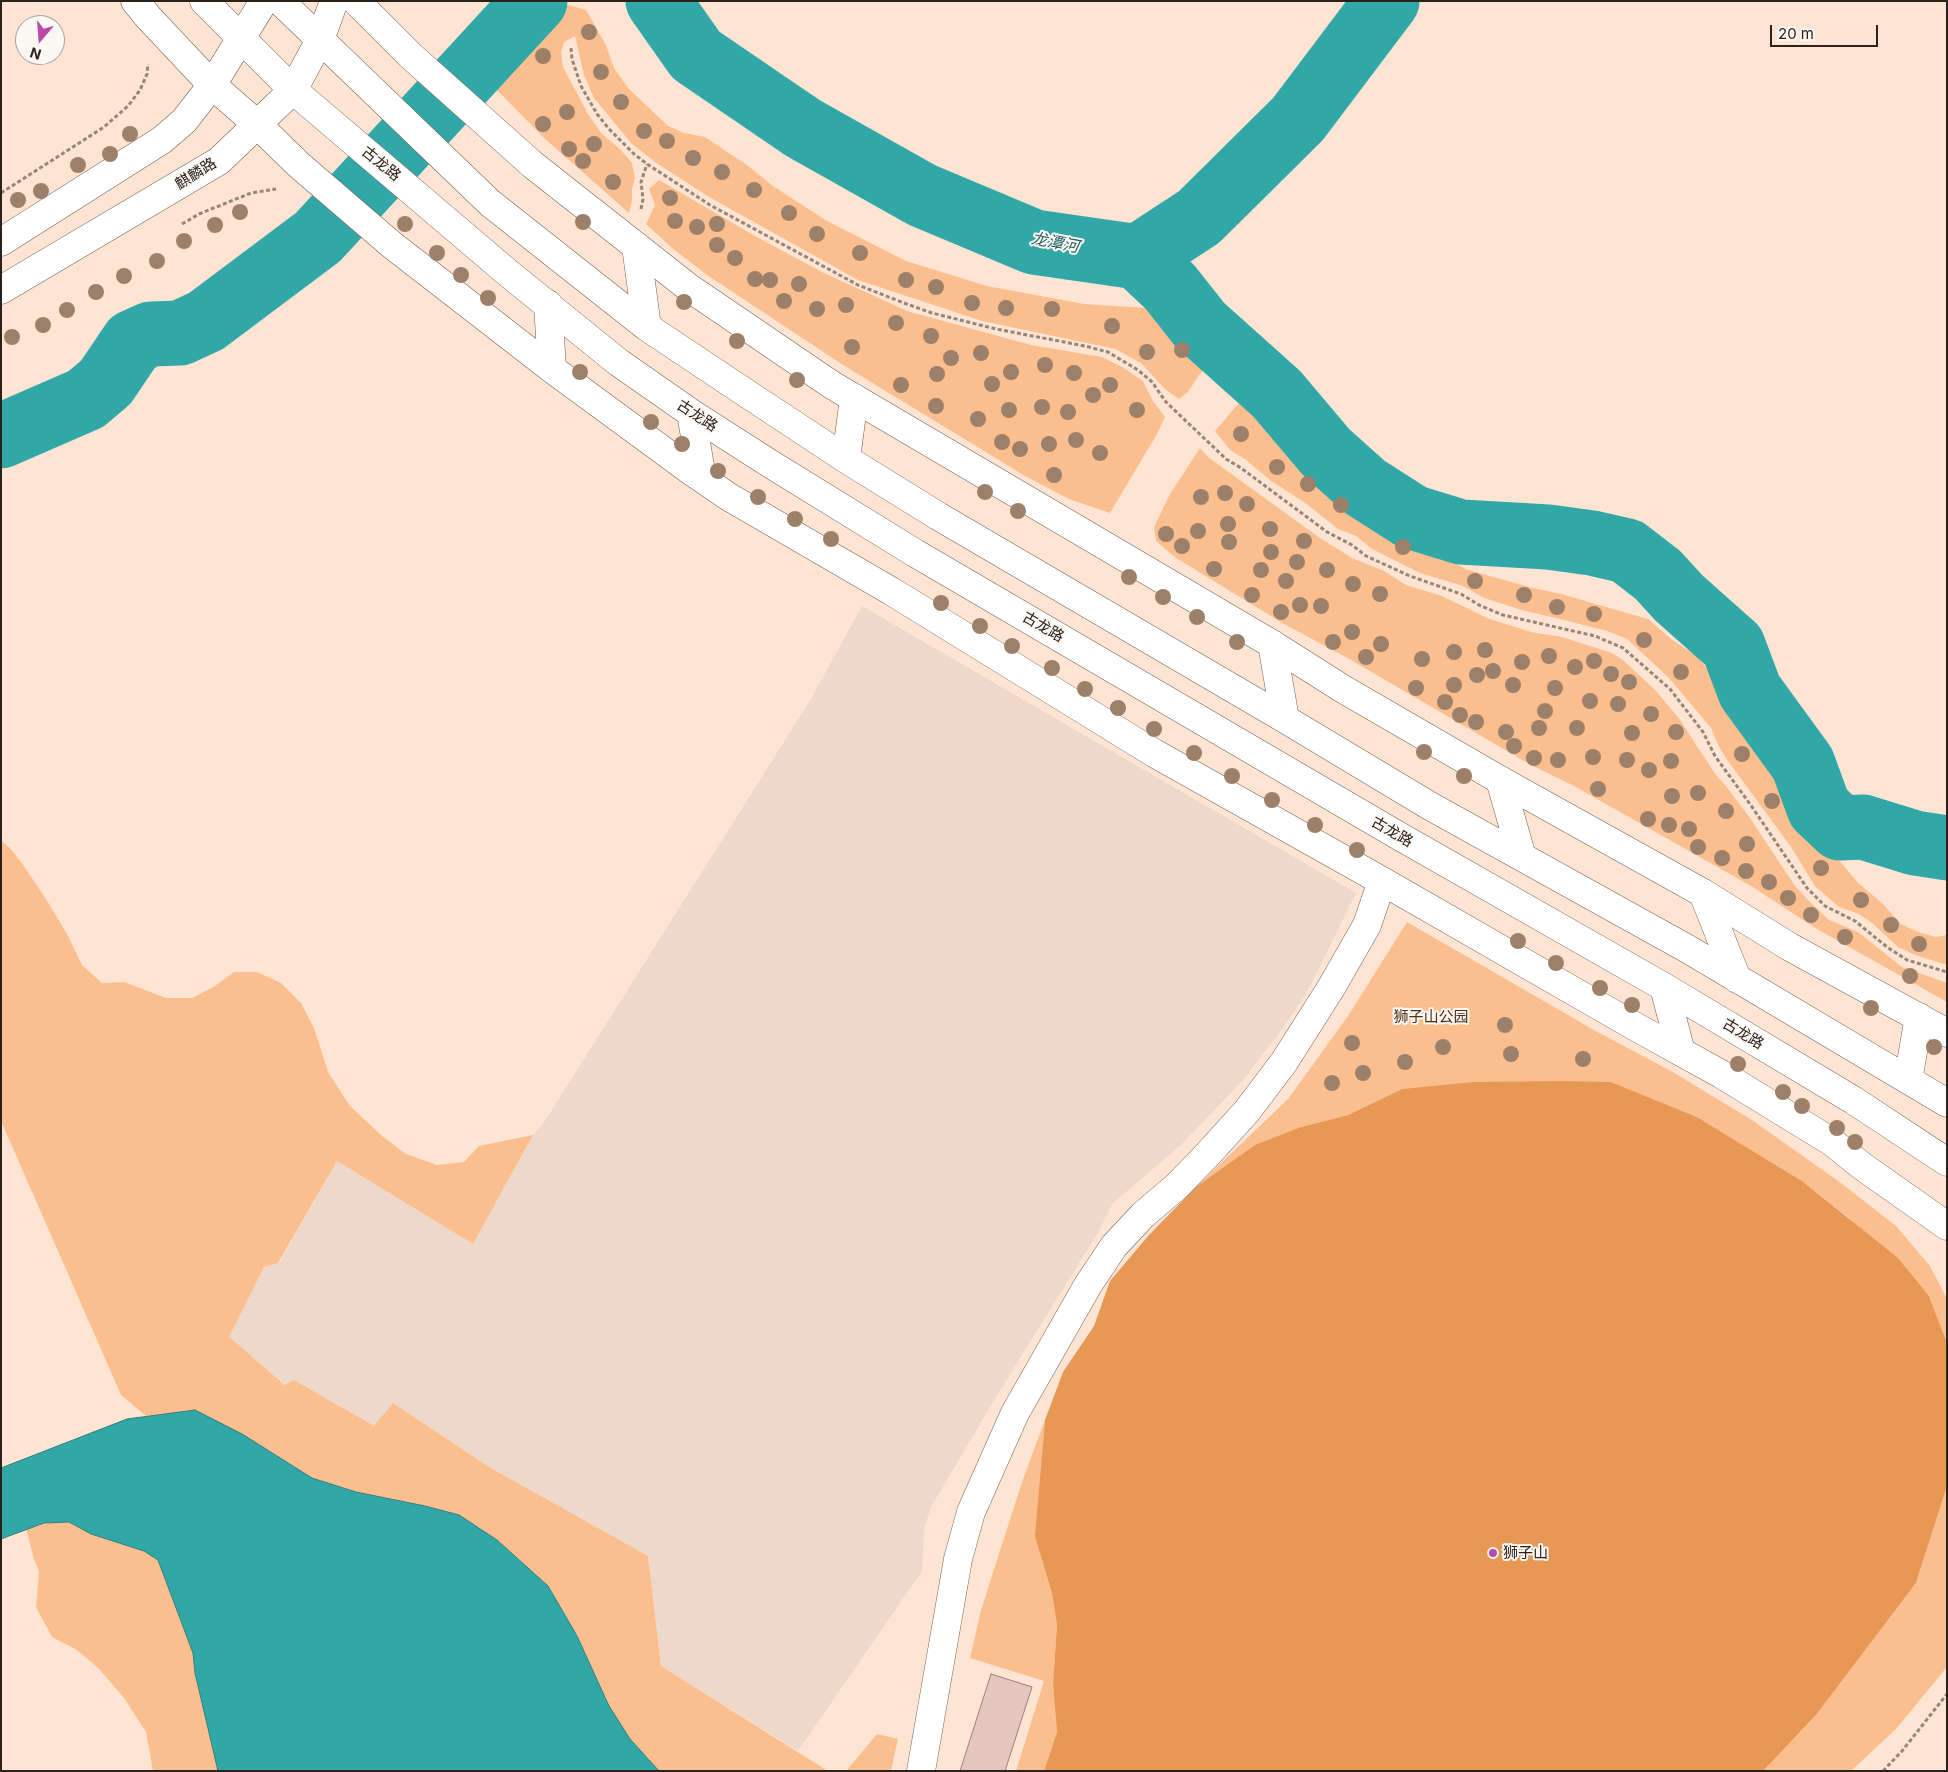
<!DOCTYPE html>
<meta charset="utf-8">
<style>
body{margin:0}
#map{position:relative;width:1948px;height:1772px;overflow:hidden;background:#fee5d3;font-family:Inter,sans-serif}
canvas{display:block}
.frame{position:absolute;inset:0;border:2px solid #2a211b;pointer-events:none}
.north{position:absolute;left:15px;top:15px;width:50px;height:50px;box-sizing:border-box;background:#fbf7f3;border:1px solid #a7a19d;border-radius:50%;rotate:198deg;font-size:14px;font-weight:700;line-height:20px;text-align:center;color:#2a211b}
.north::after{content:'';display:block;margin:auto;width:18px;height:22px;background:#ba4aa7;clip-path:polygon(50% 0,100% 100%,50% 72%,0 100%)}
.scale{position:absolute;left:1770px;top:25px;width:108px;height:22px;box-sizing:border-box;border:2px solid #2a211b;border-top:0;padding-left:6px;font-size:15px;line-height:18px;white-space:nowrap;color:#2a211b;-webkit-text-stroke:4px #fbf7f3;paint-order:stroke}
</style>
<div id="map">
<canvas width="1948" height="1772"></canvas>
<div class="frame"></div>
<div class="north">N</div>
<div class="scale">20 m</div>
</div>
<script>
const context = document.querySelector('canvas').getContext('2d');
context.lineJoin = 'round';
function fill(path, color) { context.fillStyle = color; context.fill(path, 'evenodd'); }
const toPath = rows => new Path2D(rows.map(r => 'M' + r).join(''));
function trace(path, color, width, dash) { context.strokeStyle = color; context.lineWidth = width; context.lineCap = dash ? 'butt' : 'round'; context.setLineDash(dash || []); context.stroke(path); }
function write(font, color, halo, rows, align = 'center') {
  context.font = font + ' Inter,"Noto Sans SC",sans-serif'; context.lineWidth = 4; context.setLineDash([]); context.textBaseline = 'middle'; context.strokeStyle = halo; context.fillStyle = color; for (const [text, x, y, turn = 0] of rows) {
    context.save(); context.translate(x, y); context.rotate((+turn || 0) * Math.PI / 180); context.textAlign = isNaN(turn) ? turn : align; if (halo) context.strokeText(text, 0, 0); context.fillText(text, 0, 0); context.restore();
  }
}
const commercial = toPath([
 [862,606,1356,893,1306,994,1283,1028,1244,1079,1181,1145,1113,1203,1100,1229,993,1402,931,1507,924,1529,922,1571,798,1751,661,1666,648,1556,489,1467,393,1403,375,1427,294,1380,286,1385,228,1337,264,1267,279,1263,337,1161,473,1244,533,1135,543,1124,811,699]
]);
const green = toPath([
 [565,4,586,10,606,45,614,68,629,89,668,126,684,133,705,137,747,165,773,186,827,221,906,261,987,286,1084,304,1147,308,1170,315,1208,350,1209,364,1199,375,1188,392,1179,399,1166,390,1141,363,1115,349,982,321,858,280,709,197,655,162,631,143,594,98,584,75,575,36,564,42,561,53,563,67,588,114,602,134,620,149,632,163,635,178,632,189,632,200,629,213,544,138,497,90,499,77],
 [659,180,755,236,824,273,907,311,1031,345,1102,357,1122,367,1143,381,1153,401,1165,417,1157,434,1110,513,1069,499,1025,476,843,365,707,275,672,248,646,224,655,205,649,189],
 [1246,399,1268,410,1300,458,1316,472,1330,480,1349,495,1360,511,1437,551,1465,569,1533,588,1561,594,1648,619,1671,639,1698,657,1718,683,1740,727,1778,769,1789,786,1794,808,1802,825,1839,860,1858,883,1882,903,1901,924,1918,932,1936,937,1947,935,1947,965,1915,955,1898,947,1872,923,1859,914,1839,907,1815,886,1791,847,1728,761,1719,747,1711,728,1669,678,1627,639,1607,631,1552,617,1525,611,1484,598,1463,586,1420,573,1372,549,1356,536,1338,529,1304,502,1271,481,1246,460,1230,450,1215,431,1238,404],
 [1200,448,1208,457,1320,538,1352,558,1384,571,1406,585,1442,596,1487,618,1531,632,1562,637,1612,653,1623,660,1655,690,1678,717,1716,775,1726,786,1750,818,1795,886,1807,899,1829,920,1858,932,1902,967,1947,983,1947,1002,1817,929,1751,886,1574,786,1531,765,1351,660,1284,624,1176,558,1156,541,1154,527,1170,494],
 [1,841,9,847,21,862,46,899,67,934,82,965,102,983,124,982,166,998,192,998,215,986,234,972,257,972,281,983,301,1003,314,1028,328,1072,350,1106,382,1136,406,1154,437,1165,464,1162,479,1146,533,1135,473,1244,337,1161,278,1263,264,1267,229,1337,285,1385,294,1380,374,1426,393,1403,489,1467,648,1556,661,1666,828,1771,659,1771,630,1739,609,1706,577,1636,548,1586,497,1540,459,1515,425,1506,356,1492,312,1478,195,1410,146,1416,121,1395,1,1121],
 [1407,922,1594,1030,1671,1071,1752,1120,1841,1183,1896,1226,1930,1266,1947,1299,1947,1343,1929,1296,1849,1218,1802,1181,1697,1117,1611,1082,1402,1089,1348,1115,1301,1127,1196,1187,1288,1099,1348,1016],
 [1045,1420,1041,1475,1052,1593,1057,1625,1053,1684,1057,1732,1044,1771,1016,1771,1044,1681,970,1658,981,1610,1022,1482],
 [1947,1486,1947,1667,1896,1729,1851,1771,1763,1771,1816,1715,1916,1583],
 [69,1522,91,1534,144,1551,158,1560,193,1653,195,1673,218,1771,153,1771,146,1732,124,1698,99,1669,77,1650,52,1637,36,1607,39,1572,34,1559,26,1529,44,1523],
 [877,1734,898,1739,891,1771,846,1771]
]);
const forest = toPath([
 [1560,1081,1611,1082,1697,1117,1802,1181,1898,1258,1929,1296,1947,1343,1947,1486,1916,1583,1816,1715,1763,1771,1044,1771,1057,1732,1053,1684,1057,1625,1052,1593,1035,1536,1045,1420,1063,1372,1094,1326,1110,1281,1149,1235,1196,1187,1255,1145,1301,1127,1348,1115,1402,1089,1474,1082]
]);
const water = toPath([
 [195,1410,242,1434,312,1478,356,1492,425,1506,459,1515,497,1540,548,1586,577,1636,609,1706,630,1739,659,1771,218,1771,195,1673,193,1653,158,1560,144,1551,91,1534,69,1522,44,1523,1,1539,1,1468,127,1419,195,1410]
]);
const river = toPath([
 [658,1,696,55,803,128,922,195,1034,242,1138,257,1199,217,1298,119,1387,1],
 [1138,257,1170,287,1200,325,1277,394,1326,452,1365,487,1412,517,1461,532,1548,537,1592,543,1627,551,1658,575,1679,598,1733,646,1750,691,1803,764,1819,808,1840,828,1863,827,1915,843,1947,848],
 [1,436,86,399,106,382,133,342,151,334,180,333,206,321,318,237,535,1]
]);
const building = toPath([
 [991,1674,1032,1687,1005,1771,960,1771,991,1674]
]);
const path = toPath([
 [571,48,572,59,581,86,597,114,609,129,634,154,647,164,710,205,858,285,904,303,932,313,996,329,1085,346,1108,352,1138,370,1152,382,1166,402,1226,459,1241,468,1327,532,1352,545,1366,556,1410,576,1461,594,1479,605,1503,615,1595,636,1623,648,1670,689,1703,732,1715,756,1750,804,1807,888,1825,906,1855,921,1887,947,1907,960,1947,972],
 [1,193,104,127,128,106,140,90,147,74,148,64],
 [641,209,643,199,641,182,647,164],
 [182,224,199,214,251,193,276,189],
 [1883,1771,1902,1751,1947,1694]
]);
const minor = toPath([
 [135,1,148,17,212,85,258,125,299,165,392,245,552,369,691,471,729,497,891,591,1154,753,1382,881,1636,1027,1721,1074,1832,1142,1862,1166,1947,1226],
 [356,1,411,56,533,165,688,287,832,385,1272,644,1343,689,1500,780,1703,893,1790,947,1947,1033],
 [921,1771,958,1559,971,1512,1015,1413,1088,1285,1114,1246,1143,1215,1177,1186,1208,1154,1247,1111,1284,1062,1331,988,1367,925,1382,881]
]);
const major = toPath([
 [204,1,293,90,508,273,618,362,691,413,769,463,915,553,1399,836,1664,987,1853,1100,1947,1162],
 [280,1,490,203,647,327,740,389,846,459,938,516,1285,719,1430,806,1686,948,1947,1103],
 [1,242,162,140,184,121,212,85,264,1],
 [636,246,647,327],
 [1,290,219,161,293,90,320,40,334,1],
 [548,304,552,369],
 [691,413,702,478],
 [846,459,854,398],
 [1272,644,1285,719],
 [1500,780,1522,857],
 [1703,893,1737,979],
 [1664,987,1681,1052],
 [1908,1080,1919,1017]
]);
const trees = [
 [589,32],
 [543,56],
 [601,72],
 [621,102],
 [567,112],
 [543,124],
 [644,131],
 [130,134],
 [667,141],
 [594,144],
 [569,149],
 [110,154],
 [693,158],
 [583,161],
 [78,165],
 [722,172],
 [613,182],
 [754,190],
 [41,191],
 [670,198],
 [18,200],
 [240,212],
 [789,213],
 [675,221],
 [583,222],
 [405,224],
 [717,224],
 [215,225],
 [697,227],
 [817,234],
 [184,241],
 [717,245],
 [437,253],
 [860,253],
 [735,258],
 [157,261],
 [461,275],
 [124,276],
 [755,279],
 [770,280],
 [906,280],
 [799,284],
 [936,287],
 [96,292],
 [488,298],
 [784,301],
 [684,302],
 [972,303],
 [846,305],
 [1006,308],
 [817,309],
 [1052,309],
 [67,310],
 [896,323],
 [43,325],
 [1112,326],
 [931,336],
 [12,337],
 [737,341],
 [852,347],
 [1182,350],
 [1147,352],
 [981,353],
 [951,358],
 [1045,365],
 [580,372],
 [1011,372],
 [1074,373],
 [937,374],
 [797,380],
 [992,384],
 [901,385],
 [1110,385],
 [1093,395],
 [936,406],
 [1042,407],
 [1009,410],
 [1137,410],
 [1068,412],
 [978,419],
 [651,422],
 [1241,434],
 [1076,440],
 [1002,442],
 [682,444],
 [1049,444],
 [1020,449],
 [1100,453],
 [1277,467],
 [718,471],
 [1054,475],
 [1308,484],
 [985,492],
 [1225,493],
 [758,497],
 [1201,497],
 [1247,504],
 [1341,505],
 [1018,511],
 [795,519],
 [1228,524],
 [1270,529],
 [1198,531],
 [1166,534],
 [831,539],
 [1304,541],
 [1229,542],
 [1182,546],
 [1403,547],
 [1271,552],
 [1297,562],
 [1214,569],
 [1261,570],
 [1327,570],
 [1129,577],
 [1286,581],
 [1475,581],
 [1353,584],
 [1380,594],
 [1252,595],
 [1524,595],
 [1163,597],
 [941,603],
 [1300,605],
 [1321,606],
 [1557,607],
 [1281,612],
 [1594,614],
 [1197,617],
 [980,626],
 [1352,632],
 [1644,640],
 [1237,642],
 [1333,642],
 [1381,644],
 [1012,646],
 [1485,650],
 [1454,652],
 [1549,656],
 [1366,657],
 [1422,659],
 [1594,661],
 [1522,662],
 [1575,667],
 [1052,668],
 [1493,671],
 [1681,672],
 [1611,674],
 [1477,675],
 [1629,682],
 [1454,685],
 [1513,685],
 [1416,688],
 [1555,688],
 [1085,689],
 [1590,701],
 [1445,702],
 [1618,704],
 [1118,708],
 [1545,711],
 [1651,714],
 [1460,715],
 [1476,722],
 [1539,728],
 [1577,728],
 [1154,729],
 [1506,732],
 [1676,732],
 [1632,733],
 [1514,746],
 [1424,752],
 [1194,753],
 [1742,754],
 [1593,757],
 [1534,758],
 [1558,760],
 [1627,760],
 [1671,761],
 [1649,770],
 [1232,776],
 [1464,776],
 [1598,789],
 [1698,793],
 [1672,796],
 [1272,800],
 [1772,801],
 [1726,811],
 [1648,819],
 [1315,825],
 [1669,825],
 [1689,829],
 [1747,844],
 [1698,847],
 [1357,850],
 [1722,858],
 [1821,868],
 [1746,871],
 [1769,882],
 [1788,898],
 [1861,900],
 [1811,915],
 [1891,925],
 [1845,937],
 [1518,941],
 [1919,944],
 [1556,963],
 [1910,976],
 [1600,988],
 [1632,1005],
 [1871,1008],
 [1505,1025],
 [1352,1043],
 [1443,1047],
 [1934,1047],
 [1511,1054],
 [1583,1059],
 [1405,1062],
 [1738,1064],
 [1363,1073],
 [1332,1083],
 [1783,1092],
 [1802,1106],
 [1837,1128],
 [1855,1142]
];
const markers = [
 [1493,1553,5,"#ba4aa7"]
];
const streetNames = [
 ["古龙路",381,164,39],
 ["麒麟路",196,174,-32],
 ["古龙路",697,416,33],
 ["古龙路",1043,627,30],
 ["古龙路",1392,832,30],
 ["古龙路",1743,1034,31]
];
const parkNames = [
 ["狮子山公园",1431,1017]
];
const poiNames = [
 ["狮子山",1503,1553]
];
const waterNames = [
 ["龙潭河",1055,243,11]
];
fill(commercial, '#edd8ca');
fill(green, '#fbbf8f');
fill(forest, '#e79855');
fill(water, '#32a7a8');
trace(water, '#307f7e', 1);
trace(river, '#32a7a8', 65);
fill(building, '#e4c5c0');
trace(building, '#9c7f7a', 1);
trace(minor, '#766151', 29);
trace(major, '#766151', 29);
trace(path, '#968579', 3, [4, 2.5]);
trace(minor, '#fff', 28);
trace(major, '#fff', 28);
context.fillStyle = '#9d8069';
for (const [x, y] of trees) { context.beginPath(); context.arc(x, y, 8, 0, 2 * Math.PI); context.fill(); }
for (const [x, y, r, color] of markers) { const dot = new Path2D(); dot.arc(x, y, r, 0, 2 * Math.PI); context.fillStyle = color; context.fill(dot); trace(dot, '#fbf7f3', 2); }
write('15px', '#2a211b', '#fbf7f3', streetNames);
write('15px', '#4e2e12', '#fbf7f3', parkNames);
write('15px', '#2a211b', '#fbf7f3', poiNames, 'left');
write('italic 16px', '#246162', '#fbf7f3', waterNames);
</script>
